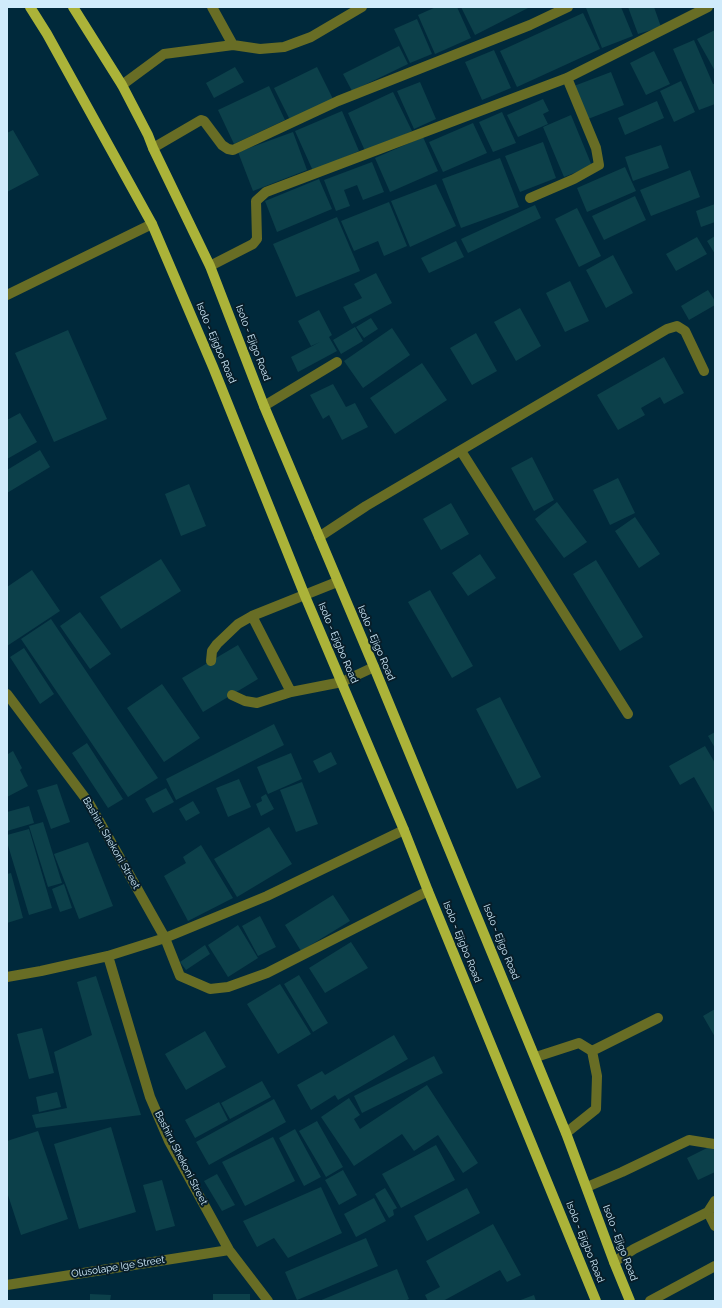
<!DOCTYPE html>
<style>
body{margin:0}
#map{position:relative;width:722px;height:1308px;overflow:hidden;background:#00293b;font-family:Raleway,sans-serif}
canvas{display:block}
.frame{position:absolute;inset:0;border:8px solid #d0ebfb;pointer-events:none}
</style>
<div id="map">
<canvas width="722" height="1308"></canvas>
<div class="frame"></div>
</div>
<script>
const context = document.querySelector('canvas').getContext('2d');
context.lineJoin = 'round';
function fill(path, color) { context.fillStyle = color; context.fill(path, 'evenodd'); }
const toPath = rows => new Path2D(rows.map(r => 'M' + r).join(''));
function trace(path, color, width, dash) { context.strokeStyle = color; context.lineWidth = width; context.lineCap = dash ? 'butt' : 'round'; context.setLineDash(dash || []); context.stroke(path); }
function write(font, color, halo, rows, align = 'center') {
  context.font = font + ' Raleway,sans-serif'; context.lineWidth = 4; context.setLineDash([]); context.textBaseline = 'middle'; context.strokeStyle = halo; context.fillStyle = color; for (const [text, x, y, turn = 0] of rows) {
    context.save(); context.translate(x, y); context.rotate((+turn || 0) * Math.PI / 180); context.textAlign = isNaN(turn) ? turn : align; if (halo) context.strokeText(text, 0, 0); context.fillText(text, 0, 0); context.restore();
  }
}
const building = toPath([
 [436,7,457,7,471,38,435,54,418,15],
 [461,7,530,7,475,35],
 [590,7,621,7,633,36,602,48,586,8],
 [628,7,654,7,661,27,638,34],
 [583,13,600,49,517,87,500,51],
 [417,19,432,54,410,63,394,29],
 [715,30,715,71,697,39],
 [694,40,713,84,715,84,715,104,699,110,673,49],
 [399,46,408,64,352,91,343,74],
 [494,50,511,88,482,100,465,62],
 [654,51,670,84,646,95,630,63],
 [235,67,244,82,214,98,206,83],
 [317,67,333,99,290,120,274,88],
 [611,72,624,105,588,119,574,86],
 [681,81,695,112,674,122,660,91],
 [420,82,436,119,414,129,397,91],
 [269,86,285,120,234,144,218,110],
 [393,92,412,131,366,153,348,113],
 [543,99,549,111,543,114,548,124,518,137,507,115],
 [657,101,664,118,625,135,618,118],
 [342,111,359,151,313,171,295,131],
 [502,112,516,143,493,152,479,122],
 [571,115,592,166,564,177,543,127],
 [473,123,487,153,443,172,429,142],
 [13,130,39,175,7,192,7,133],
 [293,132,307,170,253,191,238,152],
 [423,137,438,171,390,192,375,158],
 [543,142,556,178,520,192,505,156],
 [661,145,669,168,633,181,625,157],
 [500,158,519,207,461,228,442,179],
 [372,162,384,192,363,200,357,185,344,190,350,206,336,211,324,180],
 [625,167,636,191,587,212,577,188],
 [690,170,700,197,651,216,640,190],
 [319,179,332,209,277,232,265,201],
 [436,184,456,226,410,247,391,201],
 [635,196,646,220,604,240,592,216],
 [389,202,407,246,384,256,378,241,354,251,341,221],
 [715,204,715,222,701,227,696,211],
 [535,205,541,218,468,253,461,239],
 [577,208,601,256,579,267,555,219],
 [337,217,360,271,296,297,273,244],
 [715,236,715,254,707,241],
 [697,237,707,254,676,271,666,254],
 [456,241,464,257,429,273,421,258],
 [613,255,633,293,606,308,586,270],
 [376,273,392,303,352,324,343,307,362,298,354,284],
 [570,281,589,321,565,332,546,293],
 [708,290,715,301,715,305,689,320,681,306],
 [520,308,541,346,516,361,494,322],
 [319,310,332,335,329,337,337,351,298,372,291,357,320,342,311,346,298,321],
 [371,318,378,329,364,338,356,327],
 [355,327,363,341,341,354,333,340],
 [392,328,410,355,363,388,344,361],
 [68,330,107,419,54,442,15,353],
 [476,333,497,371,472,385,450,348],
 [664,357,684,393,664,404,660,397,641,408,645,415,618,430,597,395],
 [422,363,447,400,395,434,370,398],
 [333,384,346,407,355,403,368,427,342,440,329,415,323,419,310,395],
 [20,413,37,442,7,459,7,420],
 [40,450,50,467,7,493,7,470],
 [532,457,554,500,534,511,511,468],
 [618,478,635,513,610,525,593,490],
 [189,484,206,526,181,536,165,494],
 [557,502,587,542,564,558,535,519],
 [451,503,469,534,441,550,423,519],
 [635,517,660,554,639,568,615,531],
 [480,554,496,578,468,596,452,573],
 [161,559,181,591,121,629,100,597],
 [596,560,643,637,620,651,573,574],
 [32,570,60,611,7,646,7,587],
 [430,590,473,666,452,678,408,602],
 [80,612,111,654,90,669,60,626],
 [51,619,158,778,128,797,21,639],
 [238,645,258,679,203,712,182,678],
 [24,648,54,694,40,704,10,657],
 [162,684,200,738,164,762,127,708],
 [500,697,541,777,517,789,476,709],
 [274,724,284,745,176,800,166,779],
 [715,732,715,748,708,736],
 [87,743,123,799,108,808,72,753],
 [705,746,715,763,715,814,694,777,680,785,669,766],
 [13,751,22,768,20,770,28,786,7,797,7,752,8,754],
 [331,752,337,764,319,773,313,761],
 [291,753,302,779,268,794,257,767],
 [239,779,251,807,228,817,216,788],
 [302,782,318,824,296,832,280,790],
 [57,784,70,822,51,829,37,790],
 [166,788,174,802,153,813,145,799],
 [266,794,274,809,261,816,256,804,262,801,261,797],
 [193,801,200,813,186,821,179,809],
 [29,806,34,823,7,831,7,812],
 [43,822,62,883,48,887,29,826],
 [269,827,292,864,237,897,214,859],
 [29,829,52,908,29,915,7,842,7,835],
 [88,842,113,906,79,919,54,854],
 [201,845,233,898,188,921,164,876,186,863,183,857],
 [11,873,23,918,7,923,7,874],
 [64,884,72,908,60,912,52,889],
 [333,895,350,921,301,951,285,925],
 [260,916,276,947,258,956,242,926],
 [238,925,258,958,228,977,208,945],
 [351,942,368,968,325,993,309,968],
 [205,945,210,954,186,970,180,962],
 [299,975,328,1023,313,1032,284,984],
 [96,976,141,1115,36,1128,32,1115,67,1108,54,1052,92,1035,77,982],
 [280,984,311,1034,278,1054,247,1004],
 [715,1009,715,1037,703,1016],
 [42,1028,54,1073,29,1079,17,1034],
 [205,1031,226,1067,186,1090,165,1054],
 [394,1035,408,1059,338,1100,335,1095,311,1110,297,1085,322,1071,325,1075],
 [434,1056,443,1073,362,1113,354,1096],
 [262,1081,271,1097,230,1119,221,1103],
 [427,1085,478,1163,463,1173,438,1135,414,1151,402,1134,354,1166,321,1117,349,1098,360,1115,354,1119,360,1129],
 [57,1092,61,1107,39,1112,36,1097],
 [274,1099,286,1122,209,1165,196,1142],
 [219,1102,228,1120,195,1138,185,1120],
 [317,1121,343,1167,326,1177,299,1131],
 [111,1127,136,1212,79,1229,54,1144],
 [295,1129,321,1177,304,1186,279,1138],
 [38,1131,68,1219,21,1235,7,1192,7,1141],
 [273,1137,295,1181,245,1206,222,1162],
 [715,1144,715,1172,698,1180,687,1158],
 [436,1145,455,1180,401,1208,382,1174],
 [343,1170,357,1195,339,1205,325,1180],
 [217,1174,235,1205,222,1211,204,1181],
 [162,1180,175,1226,156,1231,143,1185],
 [321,1187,342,1233,288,1258,274,1238,257,1247,243,1221],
 [385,1188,397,1208,393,1210,394,1215,389,1218,375,1194],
 [467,1188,480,1213,427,1241,414,1216],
 [374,1198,386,1221,356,1237,344,1214],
 [493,1224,521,1275,507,1282,500,1270,443,1301,428,1301,425,1295,440,1287,426,1261],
 [366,1238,378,1266,297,1300,285,1272],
 [397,1269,409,1299,405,1301,319,1301],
 [90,1294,111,1295,110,1301,90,1301],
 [213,1294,250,1294,250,1301,213,1301],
 [534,1295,536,1301,518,1301]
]);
const lane = toPath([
 [212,7,233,45],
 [122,85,164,54,233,45,260,49,284,47,311,37,362,7],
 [153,148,201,120,204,121,222,145,228,149,233,150,338,101,530,25,568,7],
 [530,198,574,179,599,165,596,148,567,78],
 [210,266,253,244,257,239,256,201,266,192,567,78,708,7],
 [264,406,337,362],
 [252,616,291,692],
 [211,661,212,651,217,644,238,624,252,616,337,582],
 [232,695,245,701,257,703,291,692,342,682,374,667],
 [165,938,180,976,210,989,228,987,267,973,428,891],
 [592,1051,658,1018],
 [536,1057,579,1043,592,1051,597,1076,596,1109,566,1133],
 [587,1187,622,1172,689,1140,714,1144],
 [708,1212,715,1226],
 [614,1262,634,1249,708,1212,715,1201]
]);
const street = toPath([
 [7,295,152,224],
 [461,451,628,714],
 [319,537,366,506,667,329,677,326,685,331,704,371],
 [7,694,89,803,165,938],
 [108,956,150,1097,169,1141,229,1250,268,1301],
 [7,977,41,971,108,956,165,938,267,896,404,830],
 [7,1285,229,1250],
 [650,1301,715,1266]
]);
const primary = toPath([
 [30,7,47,34,152,224,213,367,305,596,404,830,428,891,596,1301],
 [73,7,122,85,148,135,153,148,210,266,264,406,374,667,566,1133,614,1262,630,1301]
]);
const streetNames = [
 ["Isolo - Ejigbo Road",216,343,67],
 ["Isolo - Ejigo Road",253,343,69],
 ["Isolo - Ejigbo Road",338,643,67],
 ["Isolo - Ejigo Road",376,643,67],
 ["Bashiru Shekoni Street",111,843,60],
 ["Isolo - Ejigbo Road",462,942,68],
 ["Isolo - Ejigo Road",501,942,68],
 ["Bashiru Shekoni Street",181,1158,63],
 ["Isolo - Ejigbo Road",585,1242,68],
 ["Isolo - Ejigo Road",620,1243,69],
 ["Olusolape Ige Street",118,1267,-9]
];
fill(building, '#0c404a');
trace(lane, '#686d25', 10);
trace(street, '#686d25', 10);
trace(primary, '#abb339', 10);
write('10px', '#d0ebfb', '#071e2a', streetNames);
</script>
